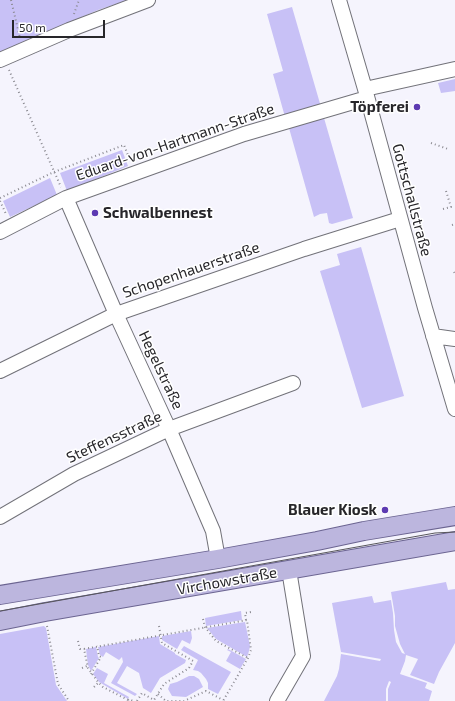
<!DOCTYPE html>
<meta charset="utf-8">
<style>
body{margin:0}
#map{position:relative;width:455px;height:701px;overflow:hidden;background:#f5f4fd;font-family:"Exo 2",sans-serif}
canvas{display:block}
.scale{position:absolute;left:12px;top:20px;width:93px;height:18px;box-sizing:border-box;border:2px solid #27262a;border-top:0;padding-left:5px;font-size:12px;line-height:14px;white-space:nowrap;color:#27262a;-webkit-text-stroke:3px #fff;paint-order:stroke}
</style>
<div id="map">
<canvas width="455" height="701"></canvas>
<div class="scale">50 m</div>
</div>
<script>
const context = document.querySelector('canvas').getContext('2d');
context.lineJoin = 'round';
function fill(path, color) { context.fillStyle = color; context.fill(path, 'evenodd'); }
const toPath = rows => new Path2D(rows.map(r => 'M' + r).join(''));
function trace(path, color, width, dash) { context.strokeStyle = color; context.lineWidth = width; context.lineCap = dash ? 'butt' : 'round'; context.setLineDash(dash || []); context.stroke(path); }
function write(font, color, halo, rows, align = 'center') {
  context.font = font + ' "Exo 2",sans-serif'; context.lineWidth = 3; context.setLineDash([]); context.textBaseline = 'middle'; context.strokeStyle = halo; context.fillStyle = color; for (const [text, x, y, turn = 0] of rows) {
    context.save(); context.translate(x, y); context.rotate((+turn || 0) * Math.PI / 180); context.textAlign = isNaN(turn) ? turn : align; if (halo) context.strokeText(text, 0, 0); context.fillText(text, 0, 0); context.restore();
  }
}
const green = toPath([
 [0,0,128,0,98,10,0,53],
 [292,7,321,107,285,117,273,74,283,71,267,14],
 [455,79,455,91,441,93,438,83],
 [324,118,353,218,332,224,329,223,327,213,320,214,314,217,289,128],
 [122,150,128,166,67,191,60,173],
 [50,178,57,195,10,217,3,201],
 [361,247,404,396,362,408,320,271,340,265,337,254],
 [446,582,448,590,455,589,455,643,439,672,434,684,410,675,418,659,406,655,405,661,400,674,427,683,425,688,432,691,429,701,388,701,388,689,391,682,389,681,386,689,386,701,324,701,337,676,339,669,341,654,380,661,381,659,341,652,332,603,372,596,374,603,391,600,393,613,394,630,396,642,402,653,405,654,400,644,395,626,395,616,391,592],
 [241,611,242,620,206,626,205,618],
 [245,622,250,646,249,651,247,657,216,639,207,628],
 [44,626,46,628,56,685,67,701,0,701,0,634],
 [191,631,192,638,190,644,182,640,177,649,162,640,162,636],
 [159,636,160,644,175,653,175,654,186,660,185,663,160,678,151,693,143,688,139,673,127,666,117,683,137,694,135,696,111,683,123,662,122,657,119,660,106,652,103,657,100,655,98,647],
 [184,646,231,672,218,694,208,689,208,683,206,679,201,673,198,671,193,670,198,660,181,650],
 [96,647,98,657,99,658,91,671,88,665,86,649],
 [228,649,246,659,240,669,226,661,231,652,227,650],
 [97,668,108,674,104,683,129,697,128,699,99,682,93,674],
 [189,676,194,676,199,679,203,687,186,697,172,696,168,689,170,684,177,682]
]);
const path = toPath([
 [11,0,20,38],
 [74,14,79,0],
 [9,70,61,187],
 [431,143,448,149],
 [0,198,54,172,124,145,130,161],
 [0,201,6,214],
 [443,209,451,207,446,191],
 [452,225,455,224],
 [454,272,455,274],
 [203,619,205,627,216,641,248,658],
 [246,620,245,613,251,612],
 [47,626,58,684,69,701],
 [78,641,80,649,84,649],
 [82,668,87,666],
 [91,674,101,657,99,656,97,646],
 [94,687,98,683],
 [158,694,166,701,184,701,206,691,223,700],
 [128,700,103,687,98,682,88,668,84,649,247,620,251,650,248,658,223,701],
 [128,700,129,699,133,701],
 [137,701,142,693,154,700,164,684,189,668,193,661,162,643,159,626]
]);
const minor = toPath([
 [339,0,365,89,425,308,455,409],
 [0,60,69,30,148,0],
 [365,89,455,69],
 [66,198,116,314,169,429,213,531,218,559],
 [0,232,66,198,244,134,367,98],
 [433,336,455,339],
 [0,371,116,314,304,249,400,219],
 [0,517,74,474,169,429,293,383],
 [277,701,303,656,289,570]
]);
const major = toPath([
 [0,595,218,559,317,541,364,531,455,516],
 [0,621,45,612,455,541]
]);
const tram = toPath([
 [0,611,435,533,455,532]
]);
const markers = [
 [417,107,4,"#5d3ab2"],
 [95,213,4,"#5d3ab2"],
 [385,510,4,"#5d3ab2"]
];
const poiNames = [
 ["Töpferei",409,107],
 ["Schwalbennest",103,213,"left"],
 ["Blauer Kiosk",377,510]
];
const streetNames = [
 ["Eduard-von-Hartmann-Straße",175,142,-19],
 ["Gottschallstraße",412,200,75],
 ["Schopenhauerstraße",191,270,-19],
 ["Hegelstraße",161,370,65],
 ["Steffensstraße",114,437,-25],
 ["Virchowstraße",227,581,-10]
];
fill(green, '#c8c1f6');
trace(minor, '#727279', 16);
trace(major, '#6b6491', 20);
trace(path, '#8b8a91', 2, [1, 3]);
trace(minor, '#fff', 14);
trace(major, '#bcb6de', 18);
trace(tram, '#57565b', 1);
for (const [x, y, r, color] of markers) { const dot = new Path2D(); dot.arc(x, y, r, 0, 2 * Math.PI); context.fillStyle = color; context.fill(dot); trace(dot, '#fff', 1.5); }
write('bold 15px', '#27262a', '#fff', poiNames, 'right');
write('15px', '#27262a', '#fff', streetNames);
</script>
